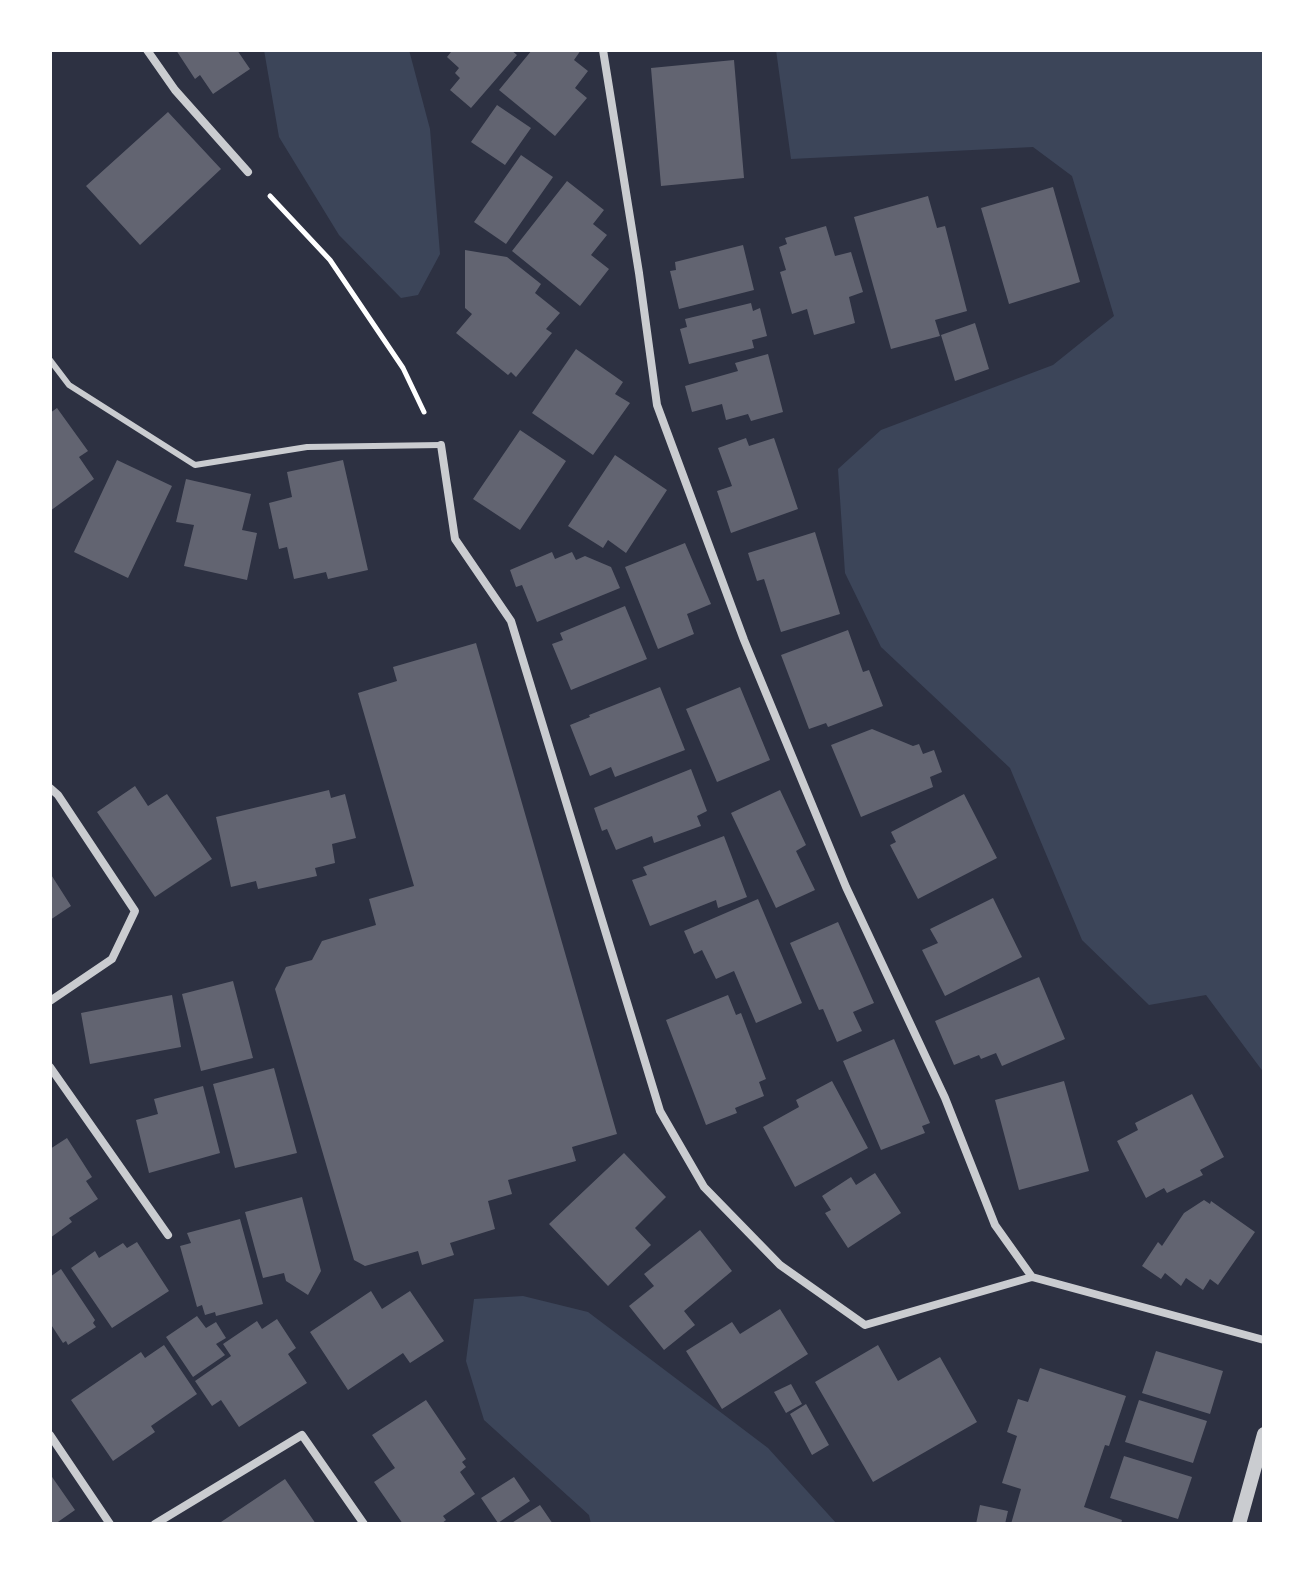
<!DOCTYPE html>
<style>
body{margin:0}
#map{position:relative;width:1314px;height:1574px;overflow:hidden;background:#2d3142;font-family:"PT Sans",sans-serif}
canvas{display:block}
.frame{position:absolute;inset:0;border:52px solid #fff;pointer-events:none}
</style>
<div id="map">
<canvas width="1314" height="1574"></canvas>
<div class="frame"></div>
</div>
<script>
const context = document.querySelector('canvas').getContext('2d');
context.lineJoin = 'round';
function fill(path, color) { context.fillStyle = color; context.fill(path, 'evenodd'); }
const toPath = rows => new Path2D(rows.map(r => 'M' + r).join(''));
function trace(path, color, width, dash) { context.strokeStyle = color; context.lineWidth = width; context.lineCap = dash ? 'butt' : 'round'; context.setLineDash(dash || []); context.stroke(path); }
const green = toPath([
 [264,50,409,50,430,129,440,254,418,295,401,298,339,235,279,137],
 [776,50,1264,50,1264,1073,1206,995,1149,1005,1082,940,1010,768,881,647,845,573,838,469,881,430,1053,365,1114,316,1072,176,1033,147,791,159],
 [523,1296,588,1312,768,1448,837,1524,591,1524,589,1515,484,1420,466,1361,474,1299]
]);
const building = toPath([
 [176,50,237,50,250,69,213,94,200,75,195,79],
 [449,50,511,50,517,55,471,108,450,90,460,78,455,73,459,68,447,57,451,52],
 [532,50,581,50,574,60,588,71,575,88,587,98,555,136,499,90],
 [734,60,744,178,661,186,651,68],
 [497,105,531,128,505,165,471,142],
 [168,112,221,169,140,245,86,186],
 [521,155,553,177,506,244,474,222],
 [567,181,604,210,593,224,607,235,591,255,609,269,580,306,512,251],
 [1053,187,1080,282,1009,304,981,208],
 [928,196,937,228,945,226,967,311,935,320,940,336,891,349,854,217],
 [826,226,835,256,851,252,863,292,849,297,855,323,814,335,807,309,792,314,780,272,786,270,779,247,787,244,785,238],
 [743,245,754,290,679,309,670,271,676,270,675,262],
 [465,250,507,257,541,284,535,293,560,313,546,329,552,333,516,377,511,372,508,375,456,333,472,314,465,308],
 [751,303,753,311,760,308,767,336,752,340,754,348,689,364,680,329,687,327,685,319],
 [975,323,989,369,955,381,941,335],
 [576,349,623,382,615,394,630,403,593,455,532,413],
 [768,354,783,412,751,421,748,414,726,420,722,404,692,412,685,386,738,371,735,363],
 [57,408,88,451,79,457,94,479,50,511,50,413],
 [520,430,566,461,520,530,473,499],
 [746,438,749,446,774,438,798,509,731,533,717,491,732,486,718,448],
 [615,455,667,490,626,553,608,540,603,548,568,526],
 [117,460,172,486,128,578,74,552],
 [343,460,368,570,328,579,326,572,294,579,287,547,279,549,269,503,292,497,287,472],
 [186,479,251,494,242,530,257,533,247,580,184,566,194,525,176,522],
 [815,532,840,614,781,632,764,579,757,581,748,553],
 [685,543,711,604,687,614,694,634,658,649,625,567],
 [552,552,555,559,572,552,576,560,585,556,611,567,620,588,537,622,522,585,516,587,510,570],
 [625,606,647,659,571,690,552,644,563,640,560,633],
 [848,630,863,672,869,670,883,706,828,727,826,723,809,729,781,655],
 [476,643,617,1134,572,1147,576,1161,508,1180,512,1194,488,1201,495,1229,450,1243,454,1255,422,1265,418,1251,365,1266,354,1260,275,989,286,967,312,960,322,941,376,925,369,899,414,886,358,693,397,681,393,667],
 [660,687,685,750,615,777,611,767,590,776,570,725,590,717,589,715],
 [740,687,770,760,717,782,686,709],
 [872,729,913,746,919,744,923,754,934,750,942,772,930,777,933,787,861,817,831,745],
 [691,769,707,811,697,816,701,826,654,843,652,836,616,850,607,829,602,831,594,808],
 [135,786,148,806,167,794,212,859,155,897,97,812],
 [329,790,331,798,345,794,356,838,332,844,335,863,315,868,317,876,258,889,256,881,231,887,216,817],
 [780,790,806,845,796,851,815,890,776,908,731,813],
 [964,794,997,858,918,899,890,845,896,842,891,832],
 [724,836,747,897,718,908,716,900,650,926,632,880,647,875,643,867],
 [50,873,71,906,50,920],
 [993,898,1022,957,945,996,922,950,938,943,930,929],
 [758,899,802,1003,756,1023,734,971,716,979,702,950,694,954,684,931],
 [838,922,874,1003,853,1012,862,1031,837,1042,823,1009,819,1010,790,943],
 [1039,977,1065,1039,1002,1066,996,1053,981,1059,979,1055,954,1065,935,1021],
 [233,981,253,1058,201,1071,182,994],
 [172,995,181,1047,90,1064,81,1013],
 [728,995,736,1015,741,1013,766,1079,759,1082,764,1096,735,1108,737,1113,706,1125,666,1020],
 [894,1039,930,1123,922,1126,925,1133,881,1150,843,1061],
 [274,1068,297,1153,235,1168,213,1084],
 [832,1081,868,1148,795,1187,763,1127,799,1107,796,1100],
 [1064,1081,1089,1171,1019,1190,995,1100],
 [203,1086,220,1153,149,1173,136,1120,158,1114,154,1099],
 [1192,1094,1224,1157,1200,1170,1203,1175,1167,1193,1164,1188,1146,1198,1117,1141,1138,1130,1135,1123],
 [67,1138,92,1177,86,1181,98,1199,69,1218,72,1222,50,1238,50,1149],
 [624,1153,666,1197,635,1228,651,1245,608,1286,549,1224],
 [875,1173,901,1213,848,1248,825,1213,831,1210,822,1196,851,1177,856,1185],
 [302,1197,321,1271,308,1295,286,1281,284,1273,263,1278,245,1212],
 [1204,1200,1210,1204,1211,1201,1255,1232,1218,1285,1210,1279,1203,1290,1186,1278,1181,1286,1165,1273,1161,1279,1142,1266,1158,1242,1162,1246,1184,1213],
 [240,1219,263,1304,216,1316,215,1312,205,1315,202,1305,197,1307,180,1246,191,1243,187,1233],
 [700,1230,732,1271,684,1311,695,1325,664,1350,629,1306,654,1286,644,1274],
 [137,1242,169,1291,112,1328,71,1268,95,1251,99,1258,123,1243,127,1248],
 [61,1269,95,1320,93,1323,96,1327,68,1345,66,1341,63,1343,50,1323,50,1277],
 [371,1291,382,1309,410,1291,444,1341,410,1363,403,1353,348,1390,310,1332],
 [780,1309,808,1354,722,1409,686,1351,732,1322,740,1334],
 [197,1316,206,1328,216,1322,226,1338,216,1344,225,1355,193,1377,166,1337],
 [277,1319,296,1348,288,1354,307,1383,239,1427,221,1400,212,1406,195,1381,231,1356,223,1344,257,1321,262,1329],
 [164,1345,197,1394,151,1426,155,1432,113,1461,71,1400,141,1352,145,1358],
 [878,1345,898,1381,940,1357,977,1422,873,1482,815,1382],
 [1156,1351,1223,1371,1210,1414,1142,1393],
 [1040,1368,1126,1396,1109,1446,1105,1445,1084,1507,1122,1520,1121,1524,1011,1524,1021,1489,1002,1483,1017,1436,1007,1432,1018,1399,1028,1402],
 [791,1384,802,1404,786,1413,774,1392],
 [426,1400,466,1459,462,1462,466,1467,460,1472,475,1494,443,1516,446,1520,441,1524,403,1524,374,1482,395,1468,372,1435],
 [1139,1400,1207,1421,1193,1463,1125,1442],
 [806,1404,829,1445,812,1455,790,1414],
 [1124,1456,1192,1477,1178,1519,1110,1498],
 [50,1474,75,1510,55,1524,50,1524],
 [514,1477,530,1501,498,1523,481,1498],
 [285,1479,316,1524,218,1524],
 [540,1505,553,1524,510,1524],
 [980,1505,1008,1511,1005,1524,976,1524]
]);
const path = toPath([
 [270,196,330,260,403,368,424,412]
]);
const service = toPath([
 [50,360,69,385,195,465,307,447,441,445]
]);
const minor = toPath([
 [147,50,175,90,248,172],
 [603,50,639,273,657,405,744,640,846,887,945,1098,995,1225,1032,1277,1264,1340],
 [441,445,455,539,511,621,660,1111,704,1187,780,1265,865,1325,1032,1277],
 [50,788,58,795,135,911,112,959,50,1001],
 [50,1067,168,1235],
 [50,1435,110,1524],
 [155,1524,302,1435,364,1524]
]);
const tertiary = toPath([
 [1239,1524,1264,1434]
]);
fill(green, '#3c4559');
fill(building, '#626471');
trace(path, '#fff', 5);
trace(service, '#caccd0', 6);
trace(minor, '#caccd0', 8);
trace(tertiary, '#caccd0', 14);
</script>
